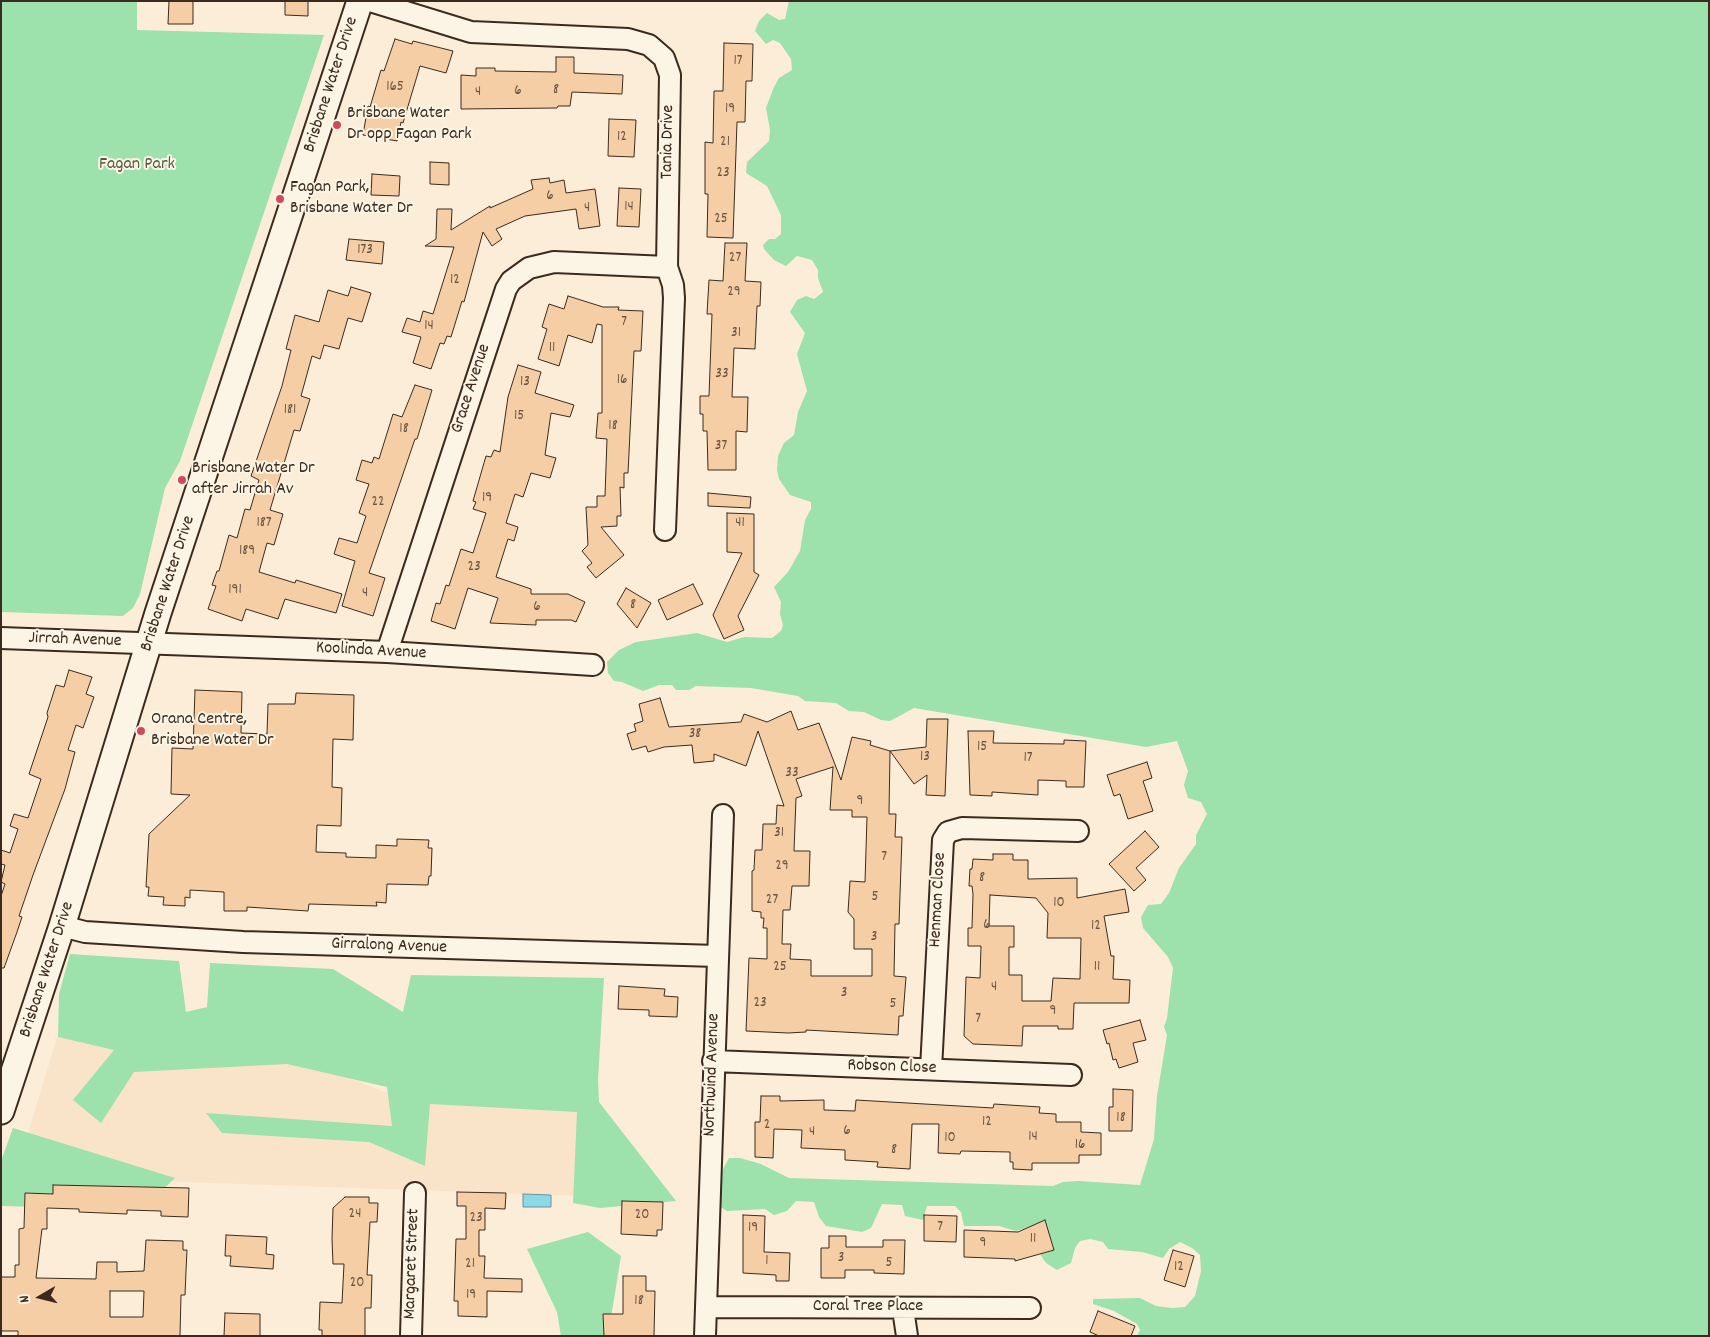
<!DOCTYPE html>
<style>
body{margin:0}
#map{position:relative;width:1710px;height:1337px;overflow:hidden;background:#fbedd8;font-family:Dekko,sans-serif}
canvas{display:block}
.frame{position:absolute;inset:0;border:2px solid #3b2a1e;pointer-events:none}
.north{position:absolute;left:15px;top:1272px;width:50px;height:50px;-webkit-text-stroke:4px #fcf5e5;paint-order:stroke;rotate:262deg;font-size:14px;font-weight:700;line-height:20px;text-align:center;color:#3b2a1e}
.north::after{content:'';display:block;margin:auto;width:18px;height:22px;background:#3b2a1e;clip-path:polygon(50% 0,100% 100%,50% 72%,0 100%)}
</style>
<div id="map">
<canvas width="1710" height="1337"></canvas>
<div class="frame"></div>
<div class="north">N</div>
</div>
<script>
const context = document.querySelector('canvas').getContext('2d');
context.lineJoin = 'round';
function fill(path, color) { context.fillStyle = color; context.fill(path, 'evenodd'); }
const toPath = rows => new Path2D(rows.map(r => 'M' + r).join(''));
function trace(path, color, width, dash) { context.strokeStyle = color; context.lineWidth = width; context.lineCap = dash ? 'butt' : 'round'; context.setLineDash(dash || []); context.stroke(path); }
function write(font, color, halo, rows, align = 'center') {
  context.font = font + ' Dekko,sans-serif'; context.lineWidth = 4; context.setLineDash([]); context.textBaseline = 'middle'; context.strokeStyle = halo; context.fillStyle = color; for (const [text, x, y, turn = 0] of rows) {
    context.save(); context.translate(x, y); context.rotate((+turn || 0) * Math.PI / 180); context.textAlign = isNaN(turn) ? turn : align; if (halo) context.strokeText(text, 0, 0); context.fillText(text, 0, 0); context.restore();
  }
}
const built = toPath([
 [62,1021,291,1055,400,1098,584,1103,584,1196,153,1181,21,1156]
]);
const green = toPath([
 [1,1,137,1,137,30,324,35,180,461,165,488,140,594,133,608,123,616,1,612],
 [789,1,1709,1,1709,1336,1137,1336,1140,1330,1137,1324,1114,1311,1093,1304,1093,1299,1140,1298,1156,1306,1172,1308,1185,1307,1195,1296,1201,1271,1200,1255,1192,1248,1180,1242,1169,1249,1163,1258,1142,1252,1108,1249,1103,1242,1090,1239,1080,1241,1075,1248,1071,1263,1057,1270,1046,1263,1040,1254,1042,1223,1016,1231,999,1226,964,1226,961,1212,955,1206,927,1206,923,1220,905,1216,902,1205,882,1204,871,1228,862,1232,826,1226,819,1217,814,1202,796,1201,787,1211,774,1215,765,1209,727,1211,719,1206,721,1173,729,1158,740,1158,761,1164,789,1178,1053,1186,1063,1182,1079,1181,1140,1185,1154,1139,1157,1096,1167,1035,1164,1027,1167,1018,1173,968,1168,957,1143,928,1141,917,1148,905,1161,904,1169,893,1179,868,1196,844,1196,835,1207,814,1201,802,1188,798,1184,785,1188,771,1177,741,1146,747,914,708,890,721,881,720,864,712,849,711,836,703,805,701,798,696,751,688,696,686,689,690,676,690,672,685,659,685,643,691,622,682,614,681,608,673,607,662,619,650,636,642,697,633,727,642,744,637,772,638,781,631,783,625,780,614,781,602,774,587,788,572,800,551,805,520,811,509,811,502,790,495,779,479,777,470,778,456,784,443,794,435,798,412,807,391,797,354,805,333,790,312,797,300,806,296,814,299,823,292,818,278,818,270,812,260,797,256,786,266,774,260,764,249,763,245,769,239,775,239,781,234,781,215,767,186,746,173,747,162,769,141,770,130,766,108,774,87,779,78,792,70,791,59,780,43,773,40,766,44,755,31,759,21,767,13,779,20,785,19],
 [70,954,179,961,186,1012,207,1007,210,963,333,969,403,1012,411,975,604,978,598,1080,599,1102,676,1201,600,1208,573,1203,577,1112,430,1104,425,1166,369,1142,222,1133,206,1113,392,1126,387,1087,287,1064,134,1072,101,1123,73,1100,114,1050,58,1037,59,994],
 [13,1128,175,1178,157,1195,44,1207,1,1206,1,1161],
 [588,1232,621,1256,608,1336,561,1336,557,1312,527,1249]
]);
const water = toPath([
 [523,1194,551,1195,551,1207,523,1207,523,1194]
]);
const building = toPath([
 [169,1,193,1,193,24,168,24,169,1],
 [285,1,308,1,308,16,285,15,285,1],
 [395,39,412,44,413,41,453,51,446,73,420,66,403,123,401,122,397,141,363,135,368,106,370,107,381,70,384,71,395,39],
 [724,43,753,44,752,81,746,81,745,122,737,122,733,238,707,237,708,194,705,194,705,142,713,143,714,91,723,91,724,43],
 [556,57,574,57,574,73,623,75,622,94,572,92,570,106,558,106,557,108,461,109,461,75,476,76,476,68,495,68,495,71,556,72,556,57],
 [609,119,636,120,634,157,608,156,609,119],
 [430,162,449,163,449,185,430,184,430,162],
 [372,174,400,176,399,196,371,195,372,174],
 [549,178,550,183,564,180,566,193,595,189,600,226,579,229,576,209,525,216,496,229,502,239,492,246,483,232,464,302,462,301,451,337,447,336,444,344,440,343,431,369,413,363,421,337,402,332,407,318,420,322,423,311,433,314,454,247,425,246,436,239,437,209,452,209,451,230,490,206,490,208,533,189,531,180,549,178],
 [619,188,641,189,639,227,617,226,619,188],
 [349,239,384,242,382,264,346,260,349,239],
 [725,243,747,243,745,281,761,282,760,306,757,306,755,349,734,348,732,397,748,397,747,432,736,431,736,470,708,470,707,431,703,431,703,414,700,414,700,396,709,396,712,314,707,314,709,280,723,281,725,243],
 [351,287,371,293,362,322,348,318,339,349,324,345,320,359,312,356,301,396,310,399,300,431,294,430,270,510,283,514,274,545,267,543,259,572,295,583,296,580,342,594,336,613,285,599,278,619,246,609,242,621,208,609,216,586,212,585,217,571,219,571,229,535,237,538,245,509,250,510,259,480,251,476,282,386,291,350,286,349,295,315,319,322,328,290,348,296,351,287],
 [568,296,603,307,619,307,618,310,643,311,641,351,634,351,628,473,624,473,624,488,620,487,621,516,617,516,617,526,601,527,624,555,596,578,587,567,592,563,582,551,588,545,586,507,597,507,597,496,605,496,607,439,596,438,598,413,602,413,602,325,597,324,592,343,568,335,559,366,538,359,547,329,542,327,549,304,564,309,568,296],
 [518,365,541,372,535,393,574,405,570,417,551,413,545,455,556,458,550,478,531,473,523,497,515,494,506,523,518,527,514,541,508,539,496,577,531,589,531,594,568,594,585,602,576,622,571,620,536,620,536,625,490,623,498,598,468,588,455,629,431,621,436,603,440,604,446,585,449,586,461,549,473,553,486,513,473,509,476,502,473,501,486,456,491,457,494,450,500,452,508,397,518,365],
 [415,385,432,390,417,439,415,439,369,573,385,578,373,616,342,606,355,561,334,554,339,538,357,543,366,516,359,513,369,484,356,480,362,460,372,463,374,457,379,459,393,414,402,417,415,385],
 [708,493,751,497,750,508,708,506,708,493],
 [727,513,754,514,754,572,759,575,738,616,744,630,724,639,713,615,742,553,727,552,727,513],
 [693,584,703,604,667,620,658,600,693,584],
 [626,588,651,603,637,628,617,604,626,588],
 [69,670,92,677,86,694,94,697,83,728,76,725,68,750,75,752,65,789,33,875,19,916,22,917,17,932,4,968,1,968,1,896,5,884,1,882,5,865,1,864,1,850,10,853,18,829,10,826,14,814,28,818,41,779,29,774,48,717,47,713,56,685,64,687,69,670],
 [195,690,242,692,241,733,267,734,268,704,295,704,296,693,354,695,353,740,333,739,332,787,342,788,341,826,317,825,316,852,346,853,346,857,376,858,376,845,397,846,397,839,429,840,428,848,432,848,431,876,429,876,428,885,387,884,386,903,376,902,377,906,309,904,308,911,247,907,247,911,224,911,224,892,190,890,190,898,185,897,185,906,163,905,164,897,148,896,149,887,146,887,149,834,190,795,171,794,172,748,193,749,195,690],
 [660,698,669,727,741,722,744,714,767,722,791,711,798,730,819,723,841,780,852,737,871,741,870,745,890,751,926,747,927,719,948,719,945,796,926,795,927,775,914,784,890,751,889,814,896,814,895,837,902,837,899,924,895,924,894,976,906,977,903,1016,899,1016,898,1035,806,1030,806,1032,788,1033,746,1031,749,958,767,959,767,928,763,928,764,918,761,918,761,912,752,911,752,871,754,870,755,850,762,850,763,824,776,824,777,805,784,806,758,731,746,766,714,754,714,761,694,763,692,745,664,747,648,752,646,746,632,750,627,734,636,731,634,724,643,721,639,704,660,698],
 [833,767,830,810,852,810,852,817,867,817,865,882,850,881,848,912,854,919,854,949,872,949,872,976,811,976,811,960,790,959,791,944,782,944,783,910,790,910,792,886,809,886,810,851,794,851,796,798,802,796,796,779,833,767],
 [968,731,994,731,993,743,1064,744,1064,740,1086,741,1084,787,1066,787,1066,781,1038,780,1038,795,992,792,992,796,970,795,968,731],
 [1147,762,1152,778,1143,781,1153,811,1128,819,1120,794,1114,796,1107,775,1147,762],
 [1145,831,1159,847,1136,868,1146,880,1134,891,1109,864,1145,831],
 [993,854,1013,854,1013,860,1028,860,1028,879,1077,878,1077,898,1125,889,1129,912,1104,916,1111,956,1114,956,1113,979,1130,980,1129,1003,1074,1003,1073,1029,1058,1029,1058,1026,1023,1026,1022,1046,973,1044,964,1036,966,977,980,978,981,946,968,946,968,928,972,928,973,894,972,886,969,886,970,869,972,869,973,859,993,860,993,854],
 [990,895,1036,898,1048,913,1047,938,1081,938,1080,979,1053,978,1051,1001,1022,1001,1022,975,1009,975,1009,947,1014,947,1014,926,989,926,990,895],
 [619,986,665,989,664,996,678,997,677,1017,649,1016,649,1010,618,1009,619,986],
 [1140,1020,1146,1040,1133,1043,1138,1062,1119,1068,1116,1059,1113,1060,1109,1043,1107,1044,1103,1030,1140,1020],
 [1113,1089,1133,1090,1132,1131,1109,1131,1109,1107,1113,1107,1113,1089],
 [761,1096,780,1096,780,1101,824,1100,824,1110,855,1111,856,1100,993,1108,994,1104,1040,1107,1039,1113,1056,1114,1056,1122,1081,1122,1081,1132,1101,1133,1101,1155,1079,1155,1079,1163,1032,1163,1032,1170,1013,1169,1013,1162,1010,1162,1010,1152,961,1151,960,1154,938,1153,939,1124,912,1124,910,1169,877,1167,878,1162,845,1160,845,1150,801,1148,802,1130,774,1129,773,1158,755,1157,755,1122,760,1122,761,1096],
 [53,1185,189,1188,188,1217,161,1216,161,1211,127,1210,127,1214,79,1212,79,1209,47,1208,47,1229,42,1229,36,1278,96,1279,97,1262,117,1262,117,1272,144,1271,146,1240,183,1241,183,1250,187,1250,186,1271,185,1295,181,1295,180,1336,18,1336,18,1331,1,1331,1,1277,15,1277,15,1265,19,1265,19,1229,24,1228,25,1193,53,1194,53,1185],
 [110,1291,144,1291,143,1317,110,1317,110,1291],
 [457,1192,506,1193,505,1209,485,1208,485,1230,479,1230,479,1256,485,1256,484,1278,522,1279,522,1292,487,1291,487,1317,458,1316,458,1301,454,1301,456,1239,466,1239,466,1206,457,1206,457,1192],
 [345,1197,369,1197,369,1203,378,1203,377,1222,370,1222,367,1275,372,1275,371,1308,365,1308,365,1336,322,1336,322,1330,319,1330,320,1302,342,1303,344,1264,333,1264,332,1239,333,1208,345,1197],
 [622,1201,663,1202,662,1230,657,1230,657,1236,621,1234,622,1201],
 [743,1215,765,1216,764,1252,790,1253,789,1281,776,1281,776,1275,743,1273,743,1215],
 [924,1215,957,1216,956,1242,924,1241,924,1215],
 [1045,1220,1054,1250,1015,1261,1015,1259,964,1257,964,1230,1018,1232,1045,1220],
 [226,1235,267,1237,266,1254,274,1255,273,1269,230,1266,231,1256,225,1256,226,1235],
 [829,1236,846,1236,846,1247,883,1247,883,1240,905,1240,904,1274,874,1273,874,1270,845,1270,845,1278,821,1278,821,1248,829,1248,829,1236],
 [1173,1250,1194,1256,1185,1287,1164,1280,1173,1250],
 [623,1276,646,1276,646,1291,655,1291,654,1336,604,1336,603,1314,623,1314,623,1276],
 [1098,1311,1135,1326,1131,1336,1099,1336,1090,1332,1098,1311],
 [225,1313,260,1314,260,1336,224,1336,225,1313]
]);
const minor = toPath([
 [370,1,471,32,628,39,649,45,664,58,670,75,667,267,673,285,674,298,665,530],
 [1,638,387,652,593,665],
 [387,652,506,289,511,281,529,268,554,262,667,267],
 [62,926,85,932,243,942,717,956],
 [713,1061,1071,1075],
 [931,1069,943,840,948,832,962,828,1078,831],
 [706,1307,1030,1308],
 [903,1309,907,1336],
 [411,1336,415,1193],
 [705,1336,723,815]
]);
const major = toPath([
 [1,1111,62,926,158,613,360,1]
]);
const markers = [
 [337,125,5,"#d1495b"],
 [280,199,5,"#d1495b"],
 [182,480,5,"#d1495b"],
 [141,731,5,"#d1495b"]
];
const numberNames = [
 ["17",738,62],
 ["165",395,88],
 ["8",556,91],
 ["6",518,92],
 ["4",478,93],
 ["19",730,110],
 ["12",622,138],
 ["21",725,143],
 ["23",723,174],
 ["6",550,197],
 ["14",629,208],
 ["4",587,209],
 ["25",721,220],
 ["173",365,251],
 ["27",735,259],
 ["12",455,281],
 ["29",734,293],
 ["7",624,323],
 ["14",429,327],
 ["31",736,334],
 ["11",552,349],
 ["33",722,375],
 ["16",622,381],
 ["13",525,383],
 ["181",290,411],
 ["15",519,417],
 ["18",613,427],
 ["18",404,430],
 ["37",721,447],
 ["19",487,499],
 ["22",378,503],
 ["187",264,524],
 ["41",740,524],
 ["189",247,552],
 ["23",474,568],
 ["191",235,591],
 ["4",365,594],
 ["8",633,606],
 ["6",537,608],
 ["38",695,735],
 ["15",982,748],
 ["13",925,758],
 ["17",1028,759],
 ["33",792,774],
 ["9",860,802],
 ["31",779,834],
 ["7",884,858],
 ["29",782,867],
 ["8",982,879],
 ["5",875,898],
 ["27",772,901],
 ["10",1059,904],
 ["6",987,926],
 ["12",1096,927],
 ["3",874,938],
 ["25",780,968],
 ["11",1097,968],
 ["4",994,988],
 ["3",844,994],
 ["23",760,1004],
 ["5",893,1005],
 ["9",1053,1012],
 ["7",978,1020],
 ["18",1121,1119],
 ["12",987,1123],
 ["2",767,1126],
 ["6",847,1132],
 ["4",812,1133],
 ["14",1033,1138],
 ["10",950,1139],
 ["16",1080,1146],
 ["8",894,1151],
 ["24",355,1215],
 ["20",642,1216],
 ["23",476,1219],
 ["7",940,1228],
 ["19",753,1229],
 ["11",1033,1240],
 ["9",983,1244],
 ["3",841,1259],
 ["1",767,1262],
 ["5",889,1264],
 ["21",470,1265],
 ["12",1179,1268],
 ["20",357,1284],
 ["19",471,1296],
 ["18",639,1302]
];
const streetNames = [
 ["Brisbane Water Drive",332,85,-72],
 ["Tania Drive",669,142,-89],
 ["Grace Avenue",472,389,-72],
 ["Brisbane Water Drive",169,584,-72],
 ["Jirrah Avenue",75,641,2],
 ["Koolinda Avenue",371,652,3],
 ["Henman Close",939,900,-87],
 ["Girralong Avenue",389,947,2],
 ["Brisbane Water Drive",48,970,-72],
 ["Robson Close",892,1068,2],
 ["Northwind Avenue",713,1075,-88],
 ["Margaret Street",413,1264,-88],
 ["Coral Tree Place",868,1308]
];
const poiNames = [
 ["Brisbane Water",347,115],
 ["Dr opp Fagan Park",347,136],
 ["Fagan Park,",290,189],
 ["Brisbane Water Dr",290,210],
 ["Brisbane Water Dr",192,470],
 ["after Jirrah Av",192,491],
 ["Orana Centre,",151,721],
 ["Brisbane Water Dr",151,742]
];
const parkNames = [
 ["Fagan Park",137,166]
];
fill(built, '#fae4c9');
fill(green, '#9de1ac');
fill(water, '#8bd9e8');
trace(water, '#6b9397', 1);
fill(building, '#f6cea5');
trace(building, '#3b2a1e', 1);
trace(minor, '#3b2a1e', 24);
trace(major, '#3b2a1e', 29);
trace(minor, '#fcf5e5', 20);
trace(major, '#fcf5e5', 25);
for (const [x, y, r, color] of markers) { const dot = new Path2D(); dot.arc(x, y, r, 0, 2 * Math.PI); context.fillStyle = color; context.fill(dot); trace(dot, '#fcf5e5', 2); }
write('15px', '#6a5340', null, numberNames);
write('18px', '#3b2a1e', '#fcf5e5', streetNames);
write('18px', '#3b2a1e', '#fcf5e5', poiNames, 'left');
write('18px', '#545842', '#fcf5e5', parkNames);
</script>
